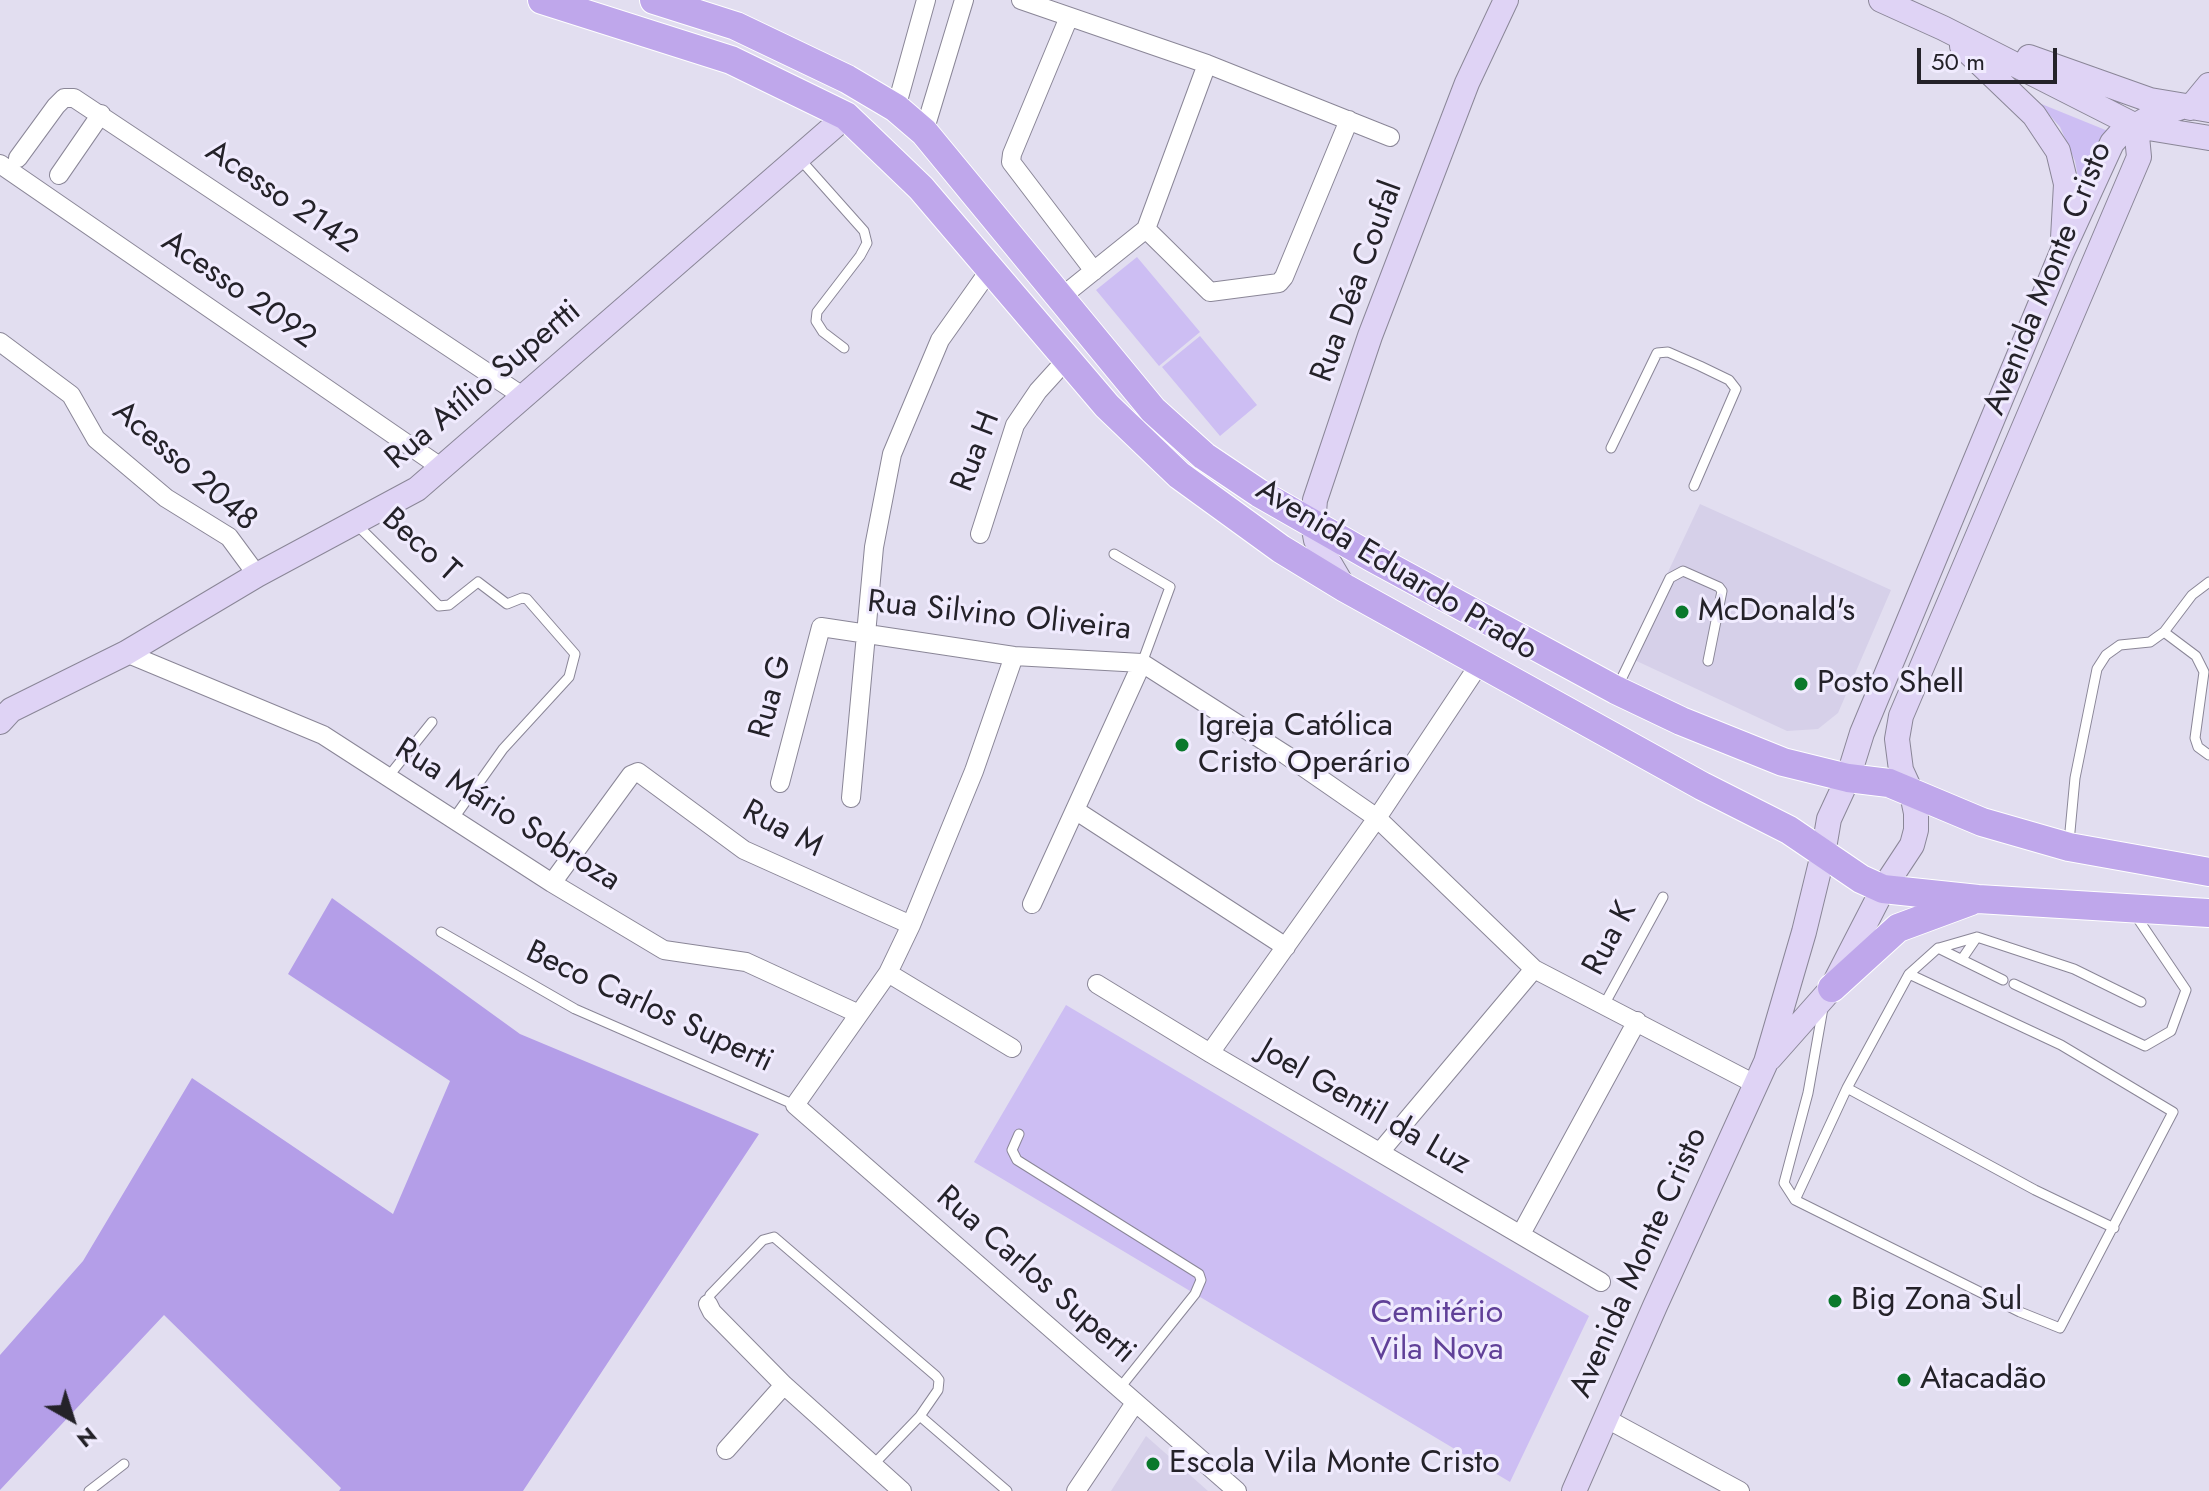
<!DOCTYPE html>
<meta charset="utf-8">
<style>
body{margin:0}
#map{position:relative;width:2209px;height:1491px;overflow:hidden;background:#e2def0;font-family:Jost,sans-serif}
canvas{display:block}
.north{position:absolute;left:32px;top:1379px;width:80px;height:80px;-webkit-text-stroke:6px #f0ebfe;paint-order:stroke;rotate:141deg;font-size:22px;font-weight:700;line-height:32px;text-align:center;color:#242229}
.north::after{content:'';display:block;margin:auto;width:28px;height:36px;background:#242229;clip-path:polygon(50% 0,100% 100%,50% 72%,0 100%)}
.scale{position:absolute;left:1917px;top:48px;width:140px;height:36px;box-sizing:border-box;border:4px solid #242229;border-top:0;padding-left:10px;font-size:24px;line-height:28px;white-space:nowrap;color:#242229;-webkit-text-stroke:6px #f0ebfe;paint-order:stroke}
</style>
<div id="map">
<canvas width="2209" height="1491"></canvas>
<div class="north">N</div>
<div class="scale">50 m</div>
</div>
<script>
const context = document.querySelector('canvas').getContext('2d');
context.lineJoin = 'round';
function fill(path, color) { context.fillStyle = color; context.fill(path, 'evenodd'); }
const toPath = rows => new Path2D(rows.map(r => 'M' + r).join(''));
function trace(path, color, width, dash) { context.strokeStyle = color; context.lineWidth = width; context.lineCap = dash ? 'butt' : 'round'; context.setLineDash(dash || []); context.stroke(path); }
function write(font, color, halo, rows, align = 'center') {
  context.font = font + ' Jost,sans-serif'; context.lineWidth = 6; context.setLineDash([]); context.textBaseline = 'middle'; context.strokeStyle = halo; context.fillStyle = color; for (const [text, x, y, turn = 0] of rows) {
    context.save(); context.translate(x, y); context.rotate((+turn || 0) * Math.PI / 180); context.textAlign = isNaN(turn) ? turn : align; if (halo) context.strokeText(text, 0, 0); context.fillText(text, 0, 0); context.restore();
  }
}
const built = toPath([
 [1700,504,1891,590,1838,713,1818,729,1787,731,1628,657],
 [1146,1436,1208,1491,1111,1491]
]);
const green = toPath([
 [2039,103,2108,131,2081,193,2075,161,2060,127],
 [1137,257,1200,332,1159,366,1096,290],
 [1200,336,1257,405,1220,436,1162,367],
 [1066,1005,1589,1316,1510,1482,974,1162]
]);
const forest = toPath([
 [332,898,520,1034,759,1134,523,1491,339,1491,341,1488,164,1315,0,1490,0,1355,83,1261,192,1078,393,1214,450,1081,288,974]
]);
const lane = toPath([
 [799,158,864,231,867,243,860,256,817,312,816,321,823,332,844,348],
 [1611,448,1657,353,1668,352,1700,366,1729,380,1736,389,1694,486],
 [355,523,439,606,449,605,478,582,507,604,522,598,527,599,575,654,569,677,503,749,454,818],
 [1114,554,1170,587,1142,663],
 [2164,632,2196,656,2204,672,2195,738,2198,747,2209,755],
 [1617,688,1670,578,1683,571,1719,587,1722,591,1708,661],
 [388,777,432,722],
 [2069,842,2075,778,2097,669,2106,655,2120,645,2150,642,2164,632,2192,595,2209,582],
 [441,932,575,1009,795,1105],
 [1939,948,1977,937,2074,969,2141,1002],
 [1962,959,1977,937],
 [2014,984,2145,1046,2171,1031,2186,990,2134,913],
 [1604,1005,1663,897],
 [1823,1008,1808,1093,1784,1183,1795,1200,2020,1312,2060,1328,2173,1112,2061,1045,1909,974],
 [1847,1088,2035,1190,2114,1228],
 [1019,1134,1012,1150,1017,1160,1199,1274,1201,1280,1195,1294,1119,1389],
 [1795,1200,1847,1088,1909,974,1938,948,2003,980],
 [708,1304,710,1295,763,1240,774,1237,936,1376,939,1380,938,1390,920,1416,873,1465],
 [920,1416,1007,1491],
 [89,1491,124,1464]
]);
const street = toPath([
 [1021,0,1207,64],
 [1069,17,1012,154,1011,162,1094,271],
 [896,108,926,0],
 [924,132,964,0],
 [18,158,56,106,64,98,74,98,524,397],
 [0,164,442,468],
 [59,175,101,114],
 [1146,229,1210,292,1279,283,1284,277,1349,120],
 [1060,298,1146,229,1207,64,1390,137],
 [0,342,71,395,96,439,166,498,229,537,257,575],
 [980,534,1015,425,1038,391,1067,359],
 [126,653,323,735,552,883,664,950,746,962,859,1014],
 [1014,656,974,771,911,925,888,973,795,1105,1237,1491],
 [780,783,821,627,1014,656,1142,663,1286,755,1377,818,1534,969,1755,1084],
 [851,798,874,547,892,454,940,340,991,268],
 [1075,810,1286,947],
 [552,883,631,775,638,772,744,850,911,925],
 [1032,904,1142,663],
 [888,973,1012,1048],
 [1097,984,1210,1053,1601,1282],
 [1210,1053,1377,818,1480,663],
 [1380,1152,1534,969],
 [1521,1234,1637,1021],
 [708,1304,712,1312,784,1385,902,1491],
 [1605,1418,1740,1491],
 [726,1450,784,1385],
 [1076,1491,1135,1403]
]);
const secondary = toPath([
 [1881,0,1943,28,2136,126,2209,138],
 [1962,46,2034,115,2058,151,2066,184,2063,238],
 [2029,57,2150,100,2209,110],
 [2190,108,2209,85],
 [1343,586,1316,540,1313,524,1315,500,1370,336,1467,83,1506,0],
 [0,722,11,710,126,653,257,575,417,489,846,116],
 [1770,1058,1832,988,1883,889,1912,845,1916,830,1916,813,1912,794,1901,770,1897,739,1901,716,2139,157,2136,126],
 [1574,1491,1655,1306,1766,1062,1804,932,1823,854,1829,819,1848,778,1862,733,2062,252,2112,143,2120,134,2147,119,2182,107]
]);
const primary = toPath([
 [542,0,731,60,846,116,921,188,1107,406,1179,475,1281,549,1345,588,1702,786,1789,830,1861,879,1883,889,1978,899,2209,913],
 [654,0,736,26,847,79,896,108,924,132,1153,410,1204,456,1259,493,1373,558,1616,690,1681,721,1783,762,1848,778,1889,783,1982,822,2069,847,2209,872],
 [1832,988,1898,928,1971,901]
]);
const markers = [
 [1682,612,8,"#0a782c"],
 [1801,684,8,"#0a782c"],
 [1182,745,8,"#0a782c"],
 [1835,1301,8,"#0a782c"],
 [1904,1380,8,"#0a782c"],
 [1153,1464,8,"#0a782c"]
];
const streetNames = [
 ["Acesso 2142",281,198,34],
 ["Avenida Monte Cristo",2049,279,-68],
 ["Rua Déa Coufal",1358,282,-70],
 ["Acesso 2092",238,291,35],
 ["Rua Atílio Supertti",484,386,-40],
 ["Rua H",977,452,-69],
 ["Acesso 2048",184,467,41],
 ["Beco T",420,546,42],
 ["Avenida Eduardo Prado",1396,571,31],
 ["Rua Silvino Oliveira",999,617,6],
 ["Rua G",772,697,-75],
 ["Rua Mário Sobroza",507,816,32],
 ["Rua M",782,830,28],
 ["Rua K",1611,939,-62],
 ["Beco Carlos Superti",649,1008,25],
 ["Joel Gentil da Luz",1364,1108,30],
 ["Avenida Monte Cristo",1640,1263,-66],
 ["Rua Carlos Superti",1035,1276,41]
];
const poiNames = [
 ["McDonald's",1698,612],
 ["Posto Shell",1817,684],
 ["Igreja Católica",1198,727],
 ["Cristo Operário",1198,764],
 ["Big Zona Sul",1851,1301],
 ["Atacadão",1920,1380],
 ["Escola Vila Monte Cristo",1169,1464]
];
const parkNames = [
 ["Cemitério",1437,1314],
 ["Vila Nova",1437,1351]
];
fill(built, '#d6d0e9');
fill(green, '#cdbef3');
fill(forest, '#b49ee8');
trace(lane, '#8a8697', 11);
trace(street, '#8a8697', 20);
trace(secondary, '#8a8697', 26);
trace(primary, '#fff', 30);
trace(lane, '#fff', 9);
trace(street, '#fff', 18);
trace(secondary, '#dfd3f5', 24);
trace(primary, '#bfa7eb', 28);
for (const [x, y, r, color] of markers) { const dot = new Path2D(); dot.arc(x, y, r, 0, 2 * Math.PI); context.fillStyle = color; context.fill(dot); trace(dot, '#f0ebfe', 3); }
write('32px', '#242229', '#f0ebfe', streetNames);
write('32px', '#242229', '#f0ebfe', poiNames, 'left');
write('32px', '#604098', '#f0ebfe', parkNames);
</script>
